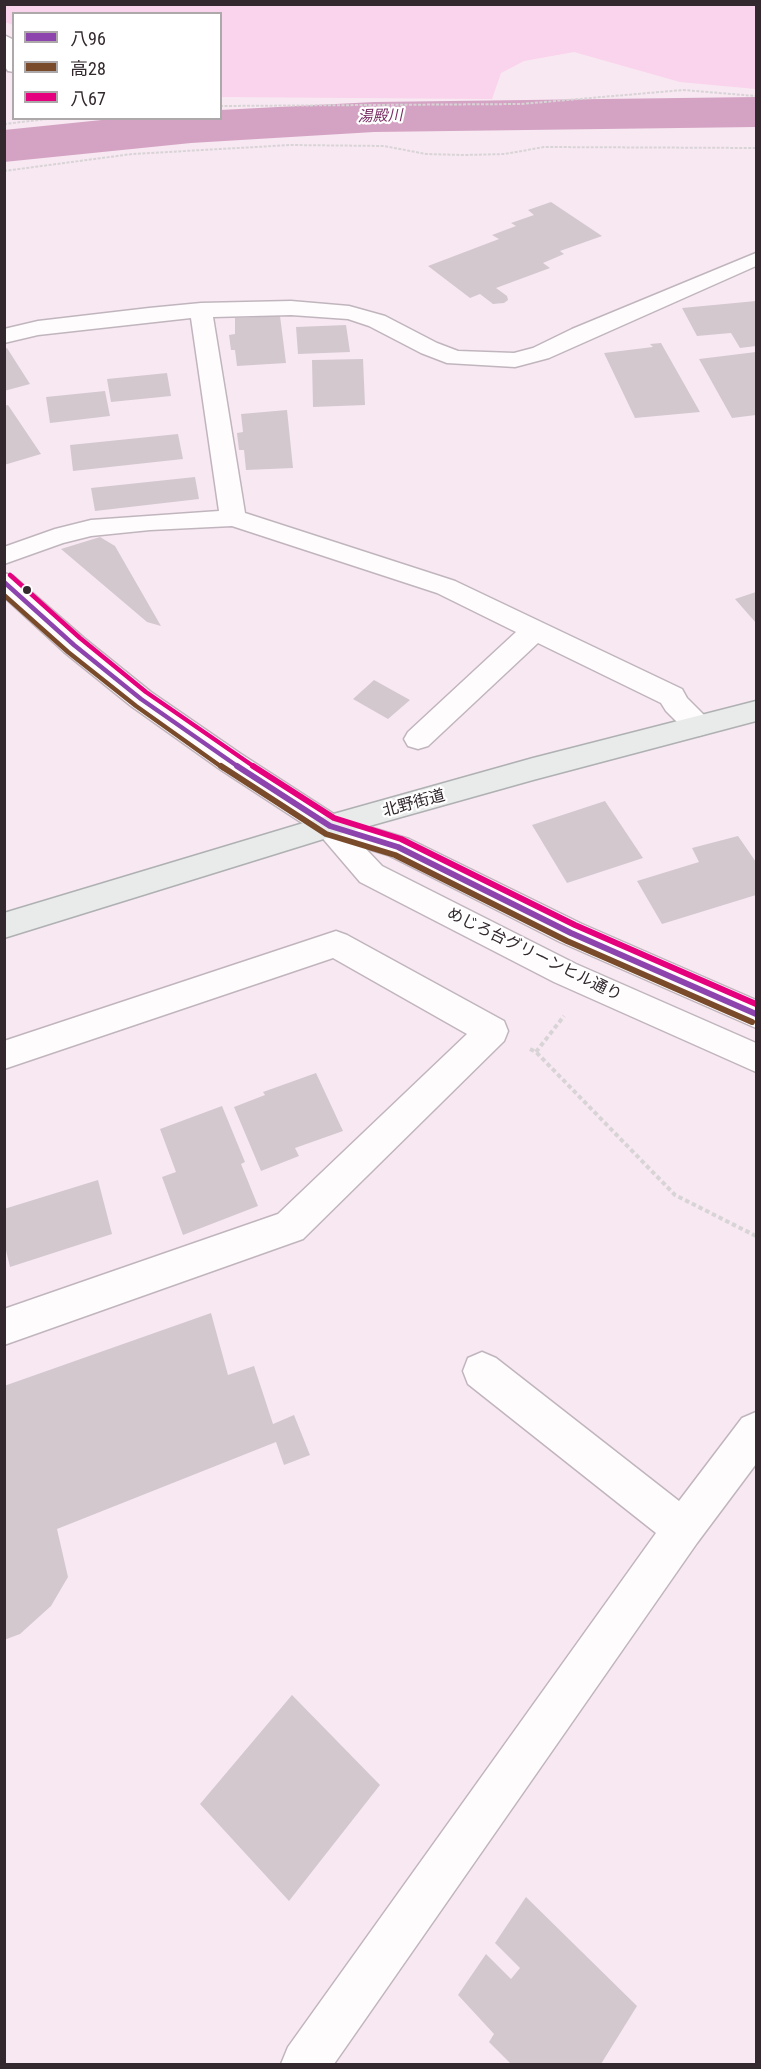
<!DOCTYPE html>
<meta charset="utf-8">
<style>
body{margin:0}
#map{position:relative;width:761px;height:2069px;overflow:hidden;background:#f8e8f2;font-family:"Roboto Condensed","Noto Sans JP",sans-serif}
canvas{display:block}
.frame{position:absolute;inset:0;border:6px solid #32282e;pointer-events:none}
.legend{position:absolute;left:12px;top:12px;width:210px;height:108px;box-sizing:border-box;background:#fff;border:2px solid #ada9ab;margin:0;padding:8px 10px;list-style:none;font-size:18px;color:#32282e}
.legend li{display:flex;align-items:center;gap:12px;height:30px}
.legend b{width:30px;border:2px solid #ada9ab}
</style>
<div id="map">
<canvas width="761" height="2069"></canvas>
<div class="frame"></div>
<ul class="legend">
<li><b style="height:8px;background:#8e44ad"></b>八96</li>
<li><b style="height:8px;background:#7a4b2a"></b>高28</li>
<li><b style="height:8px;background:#e5007d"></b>八67</li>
</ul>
</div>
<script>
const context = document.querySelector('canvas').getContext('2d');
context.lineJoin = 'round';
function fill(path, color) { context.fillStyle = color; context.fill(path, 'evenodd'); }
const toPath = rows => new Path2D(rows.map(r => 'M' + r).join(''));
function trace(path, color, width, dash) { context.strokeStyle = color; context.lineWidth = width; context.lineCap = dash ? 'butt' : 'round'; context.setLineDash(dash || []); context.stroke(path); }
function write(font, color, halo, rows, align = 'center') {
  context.font = font + ' "Roboto Condensed","Noto Sans JP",sans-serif'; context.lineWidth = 4.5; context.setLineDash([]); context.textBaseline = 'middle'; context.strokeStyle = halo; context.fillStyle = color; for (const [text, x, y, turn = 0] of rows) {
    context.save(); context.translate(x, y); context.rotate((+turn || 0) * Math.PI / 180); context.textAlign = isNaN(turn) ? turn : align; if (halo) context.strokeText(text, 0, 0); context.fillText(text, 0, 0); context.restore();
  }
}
const green = toPath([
 [4,5,756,5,756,89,680,82,574,52,524,61,501,73,492,99,221,97,220,14,14,14,13,25,5,22]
]);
const river = toPath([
 [756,97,756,127,374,132,191,143,4,162,4,130,121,118,220,118,220,110,374,102,756,97]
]);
const building = toPath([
 [551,202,602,236,560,251,564,254,543,263,550,268,496,288,507,296,508,300,504,303,493,304,480,294,470,298,428,266,499,239,492,235,516,226,511,223,534,215,528,210],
 [756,301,756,346,740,348,731,333,697,336,682,308],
 [280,316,286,363,237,366,235,350,231,350,229,335,235,334,235,318],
 [346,325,350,352,298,354,296,327],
 [661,343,700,412,635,418,604,353,653,347,650,344],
 [7,348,30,384,4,391,4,349],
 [756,352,756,415,732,418,699,359],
 [363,359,365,405,313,407,312,360],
 [167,373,171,396,111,402,107,379],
 [105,391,110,416,50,423,46,397],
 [8,405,41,454,4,465,4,406],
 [287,410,293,468,246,470,244,450,239,450,237,433,243,432,241,414],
 [178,434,183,459,73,471,70,445],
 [195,477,199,499,95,511,91,488],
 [100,537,115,546,161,626,147,622,61,549],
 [756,592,756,623,735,599],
 [374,680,410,700,388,719,353,699],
 [605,801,643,858,567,883,532,825],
 [738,836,756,862,756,895,662,924,637,881,699,862,692,848],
 [316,1073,343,1131,295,1148,299,1156,261,1171,234,1107,265,1095,263,1092],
 [222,1106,245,1162,241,1164,258,1206,183,1235,162,1177,176,1172,160,1129],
 [98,1180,112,1234,10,1267,4,1242,4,1209],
 [211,1313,228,1375,254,1366,273,1424,294,1415,310,1455,284,1465,276,1442,57,1529,68,1577,51,1606,20,1634,4,1640,4,1386],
 [292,1695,380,1785,289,1901,200,1804],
 [526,1897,637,2006,601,2064,511,2064,489,2042,494,2034,458,1995,486,1954,511,1979,520,1968,495,1943]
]);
const pathFar1 = toPath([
 [220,106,521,104,683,90,756,96],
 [4,124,56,118],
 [4,171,132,154,291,145,384,146,426,154,464,155,505,154,544,147,756,148]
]);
const path = toPath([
 [530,1049,536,1052,675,1195,756,1236],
 [536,1052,564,1016]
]);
const minor = toPath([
 [4,35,14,40,14,72,8,71,5,67,4,35],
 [756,253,756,266,549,358,515,367,447,363,421,353,369,326,348,319,291,315,213,317,245,513,455,581,682,689,687,698,708,719,712,726,708,733,698,736,688,733,666,711,661,703,538,643,428,746,418,749,408,746,404,739,408,732,516,632,437,593,232,526,150,530,91,536,63,543,4,564,4,547,55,529,91,520,219,511,191,318,38,335,4,343,4,329,38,321,149,308,201,303,291,301,349,306,385,316,437,343,458,351,514,353,533,348,572,329,756,253],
 [4,573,13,576,84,638,151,692,241,754,340,818,409,839,582,924,756,1000,756,1028,560,942,388,855,365,848,382,866,576,964,756,1043,756,1072,554,982,360,882,319,834,221,770,131,706,64,652,4,597,4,573],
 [336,931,347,935,504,1021,508,1031,504,1041,303,1239,4,1345,4,1309,278,1214,467,1034,333,958,4,1069,4,1041,336,931],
 [482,1352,496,1358,679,1501,742,1418,756,1412,756,1464,697,1543,334,2064,281,2064,288,2047,656,1533,468,1384,463,1371,468,1358,482,1352]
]);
const major = toPath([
 [756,701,756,721,533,780,330,837,4,938,4,913,330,815,533,758,756,701]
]);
const bus1Far1 = toPath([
 [4,582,74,645,141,699,240,768]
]);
const bus1 = toPath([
 [237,766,330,826,398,847,571,933,756,1014]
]);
const bus2Far1 = toPath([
 [4,595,68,652,136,706,223,768]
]);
const bus2 = toPath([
 [221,766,326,834,395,855,567,941,752,1022]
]);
const bus3Far1 = toPath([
 [10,575,80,638,146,692,256,768]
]);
const bus3 = toPath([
 [253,766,334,818,401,839,575,925,756,1004]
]);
const markers = [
 [27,590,5,"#32282e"]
];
const farWaternames = [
 ["湯殿川",380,117,-2]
];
const streetNames = [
 ["北野街道",414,804,-15],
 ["めじろ台グリーンヒル通り",534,955,26]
];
fill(green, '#fad3ec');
fill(river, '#d4a3c4');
fill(building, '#d4c8cf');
trace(minor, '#c1b5bd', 3);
trace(major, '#aeb0b1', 3);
trace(pathFar1, '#d8d4d6', 2, [3, 1.5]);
trace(path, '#d8d4d6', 4, [4.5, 3]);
fill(minor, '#fefcfd');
fill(major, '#e9ebeb');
trace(bus1Far1, '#8e44ad', 4.5);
trace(bus1, '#8e44ad', 6);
trace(bus2Far1, '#7a4b2a', 4.5);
trace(bus2, '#7a4b2a', 6);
trace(bus3Far1, '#e5007d', 4.5);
trace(bus3, '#e5007d', 6);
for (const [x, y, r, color] of markers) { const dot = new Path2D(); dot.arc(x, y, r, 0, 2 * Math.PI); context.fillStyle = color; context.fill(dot); trace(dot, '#fff', 2); }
write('italic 15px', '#782d63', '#fff', farWaternames);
write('16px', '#32282e', '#fff', streetNames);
</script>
